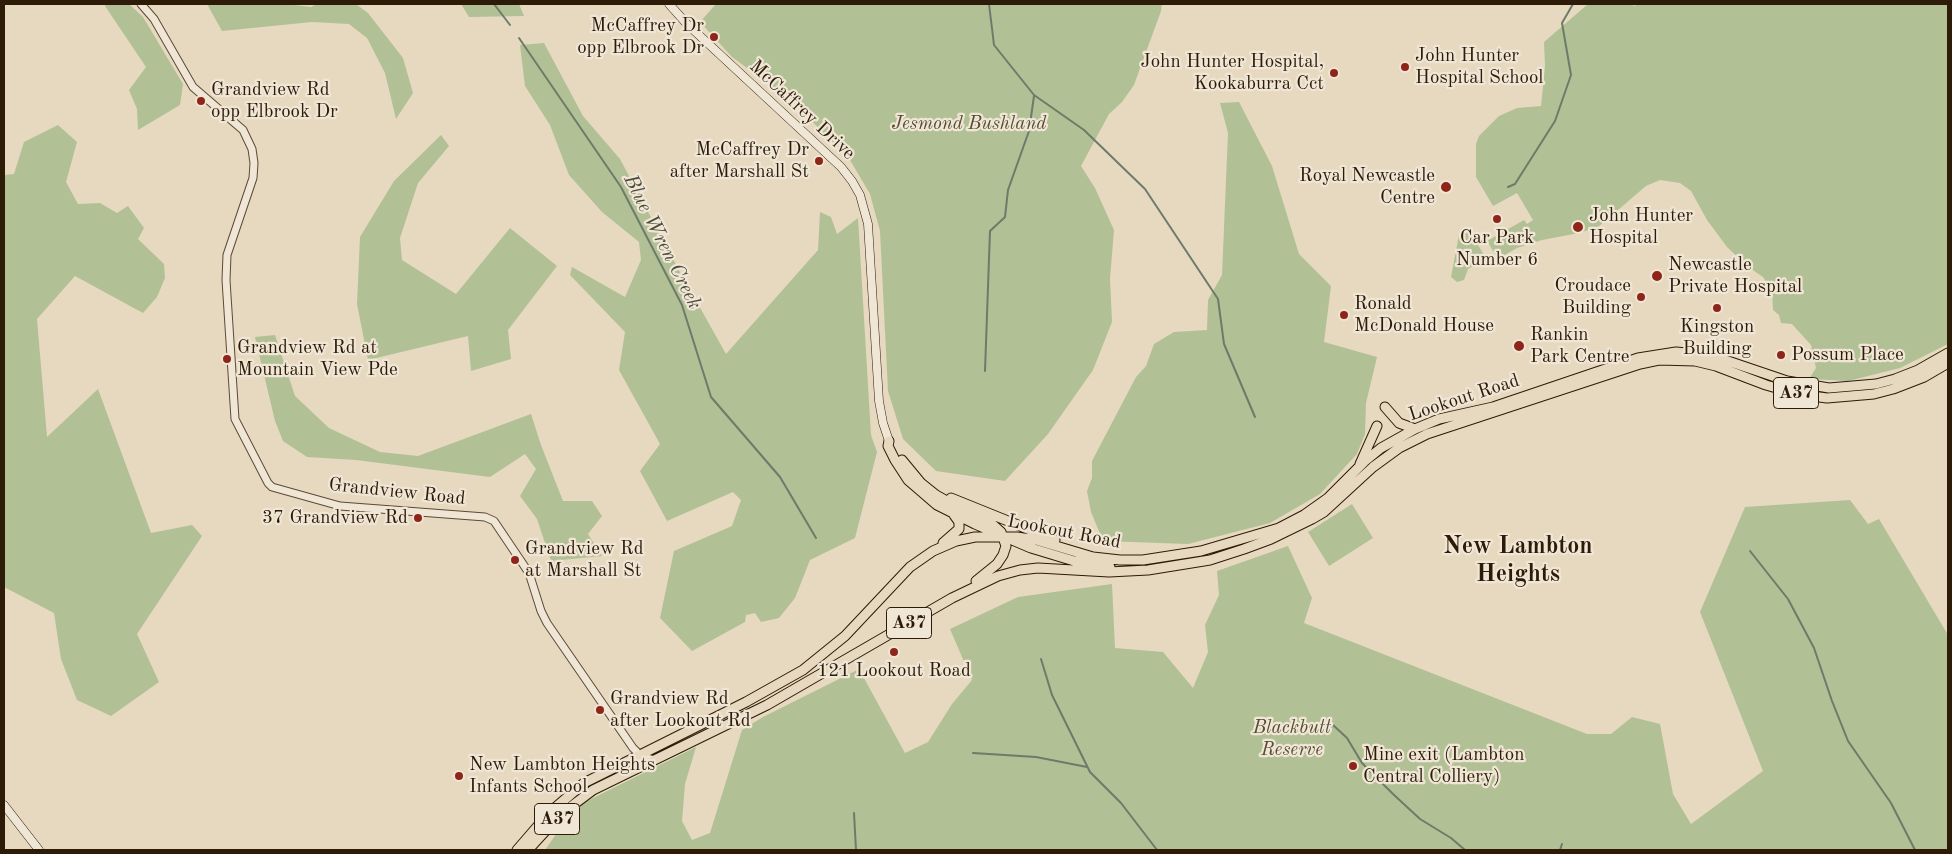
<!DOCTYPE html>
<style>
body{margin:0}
#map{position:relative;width:1952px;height:854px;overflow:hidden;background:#e6d9c0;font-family:"Old Standard TT",serif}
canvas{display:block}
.frame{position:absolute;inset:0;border:5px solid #2d1a07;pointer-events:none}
</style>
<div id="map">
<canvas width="1952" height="854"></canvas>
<div class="frame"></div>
</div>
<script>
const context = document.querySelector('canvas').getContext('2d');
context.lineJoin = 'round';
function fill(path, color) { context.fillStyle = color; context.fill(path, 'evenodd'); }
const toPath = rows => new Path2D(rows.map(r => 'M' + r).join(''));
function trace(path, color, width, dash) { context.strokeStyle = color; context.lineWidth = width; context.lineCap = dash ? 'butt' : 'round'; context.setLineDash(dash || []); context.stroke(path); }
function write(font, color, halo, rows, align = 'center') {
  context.font = font + ' "Old Standard TT",serif'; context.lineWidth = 4.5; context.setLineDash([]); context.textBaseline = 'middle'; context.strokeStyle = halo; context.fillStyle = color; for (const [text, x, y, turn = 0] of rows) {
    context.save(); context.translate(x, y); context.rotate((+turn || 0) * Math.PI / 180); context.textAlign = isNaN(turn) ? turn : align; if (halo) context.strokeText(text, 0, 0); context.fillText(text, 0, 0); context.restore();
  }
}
const green = toPath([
 [107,4,129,4,143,17,183,84,180,105,138,130,137,109,129,90,146,67,105,6],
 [207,4,286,4,311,7,317,4,356,4,368,13,403,58,413,93,396,119,385,73,367,38,349,24,312,22,222,31],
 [461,4,519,4,524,16,469,17],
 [716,4,1162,4,1161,11,1134,85,1122,102,1109,114,1081,166,1095,188,1114,230,1110,279,1112,322,1093,370,1048,434,1005,481,936,471,903,439,888,391,880,231,870,194,850,160,792,101,732,57,700,22],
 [1588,4,1631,4,1634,6,1639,4,1948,4,1948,344,1900,368,1848,381,1809,379,1816,368,1811,345,1792,324,1781,323,1779,315,1773,310,1772,290,1763,277,1747,266,1727,247,1707,220,1691,191,1680,183,1660,180,1646,186,1598,227,1579,233,1542,240,1517,248,1498,259,1487,241,1524,220,1527,224,1533,220,1517,193,1493,206,1476,177,1476,144,1479,136,1499,116,1517,108,1541,106,1545,66,1544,42],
 [544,43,583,116,620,159,680,272,726,354,818,250,820,212,831,217,837,234,858,218,871,435,877,452,855,538,810,560,795,598,779,618,761,622,755,613,746,615,745,622,692,651,660,618,674,551,732,526,741,500,733,492,667,521,640,471,660,444,619,370,625,332,570,275,572,267,625,297,641,260,639,242,602,212,569,175,550,125,525,86,520,45],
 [1239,102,1272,166,1299,254,1331,286,1324,342,1377,357,1366,403,1365,434,1357,454,1320,494,1270,523,1188,544,1103,541,1091,512,1087,491,1092,478,1092,461,1136,377,1146,366,1154,344,1174,332,1207,330,1208,300,1222,275,1228,133,1220,103],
 [58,125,77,142,66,182,78,204,100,203,117,213,128,206,144,228,138,239,164,264,165,278,157,297,143,313,75,276,37,319,47,437,98,389,151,533,192,525,202,536,137,634,159,682,111,716,77,700,61,659,54,613,4,587,4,175,14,174,24,142],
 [441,135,449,146,418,183,400,238,402,260,456,294,510,228,557,266,508,330,511,359,471,371,468,336,368,360,357,304,360,237,394,181],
 [1470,232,1486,258,1468,269,1464,280,1457,282,1451,277,1459,235],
 [275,335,295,396,329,428,380,452,418,456,531,414,541,445,563,501,592,501,602,516,588,534,602,556,551,561,537,519,520,496,536,469,525,454,490,477,356,460,307,457,283,441,275,421,255,337],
 [1850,500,1868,524,1879,519,1948,635,1948,850,545,850,575,807,696,747,685,784,682,821,692,840,710,833,742,730,763,717,859,669,905,753,928,742,952,704,972,680,950,629,1018,597,1112,584,1115,648,1163,652,1193,688,1208,652,1205,625,1219,595,1217,571,1288,546,1312,598,1304,623,1587,734,1611,734,1632,717,1660,724,1673,794,1691,824,1763,771,1700,612,1745,507],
 [1352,504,1373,538,1329,566,1308,532]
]);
const stream = toPath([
 [494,4,510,25],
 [989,4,994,45,1034,95,1084,130,1145,189,1218,299,1224,344,1255,417],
 [519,38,621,187,682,305,711,397,780,477,816,538],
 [1508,187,1515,184,1555,121,1571,75,1562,23,1573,4],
 [985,371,990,231,1005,217,1008,190,1029,131,1034,96],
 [1750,551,1788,599,1814,648,1832,701,1848,741,1891,803,1915,850],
 [1041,659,1052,695,1090,772,1121,803,1157,850],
 [1333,725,1347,738,1362,763,1393,794,1420,819,1451,838,1465,850],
 [973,753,1036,757,1087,767],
 [854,813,856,850],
 [1560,850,1562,844]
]);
const tertiary = toPath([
 [141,4,154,19,193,87,243,130,252,149,254,163,253,178,227,255,226,280,235,419,268,483,272,487,340,506,485,517,494,521,529,573,541,611,547,623,633,748,642,757,655,760]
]);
const secondary = toPath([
 [669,4,686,23,841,167,852,181,860,195,868,224,879,401,883,423,889,441],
 [4,805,39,850]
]);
const trunk = toPath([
 [1385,407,1399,423,1415,429],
 [889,441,888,446,895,460,908,480,937,505,975,524,1031,548,1074,561,1110,567],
 [902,460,921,483,936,495,961,509,990,522,1001,532,1006,546,1003,555,997,564,976,581],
 [1360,464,1377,426],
 [951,498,1055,540],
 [943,543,959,529,959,522,954,515],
 [517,850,549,813,584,783,746,702,803,670,845,636,910,567,933,551,956,541,975,537,1017,537,1036,540,1093,557,1120,560,1143,560,1201,551,1279,528,1304,515,1328,498,1365,461,1381,448,1415,429,1439,419,1493,407,1638,358,1676,352,1697,354,1719,358,1787,381,1829,388,1876,384,1895,379,1918,370,1948,353],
 [528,850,561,814,593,790,767,705,952,598,998,576,1020,570,1038,568,1109,572,1148,570,1210,560,1244,549,1271,539,1312,519,1324,512,1373,467,1399,448,1427,434,1640,364,1659,360,1695,361,1716,366,1766,385,1797,394,1827,398,1874,394,1893,389,1924,377,1948,363]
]);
const markers = [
 [714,37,5,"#8f2418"],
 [1405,67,5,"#8f2418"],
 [1334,73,5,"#8f2418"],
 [201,101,5,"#8f2418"],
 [819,161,5,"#8f2418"],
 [1446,187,6,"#8f2418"],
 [1497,219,5,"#8f2418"],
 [1578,227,6,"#8f2418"],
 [1657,276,6,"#8f2418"],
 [1641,297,5,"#8f2418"],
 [1717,308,5,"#8f2418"],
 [1344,315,5,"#8f2418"],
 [1519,346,6,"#8f2418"],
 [1781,355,5,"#8f2418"],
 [227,359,5,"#8f2418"],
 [418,518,5,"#8f2418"],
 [515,560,5,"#8f2418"],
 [894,652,5,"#8f2418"],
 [600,710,5,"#8f2418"],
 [1353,766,5,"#8f2418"],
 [459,776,5,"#8f2418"]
];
const shields = [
 [1796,393,45],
 [909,623,45],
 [557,819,45]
];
const shieldNames = [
 ["A37",1796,393],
 ["A37",909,623],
 ["A37",557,819]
];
const poiNames = [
 ["McCaffrey Dr",704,26,"right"],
 ["opp Elbrook Dr",704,48,"right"],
 ["John Hunter",1415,56],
 ["Hospital School",1415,78],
 ["John Hunter Hospital,",1324,62,"right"],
 ["Kookaburra Cct",1324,84,"right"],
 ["Grandview Rd",211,90],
 ["opp Elbrook Dr",211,112],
 ["McCaffrey Dr",809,150,"right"],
 ["after Marshall St",809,172,"right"],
 ["Royal Newcastle",1435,176,"right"],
 ["Centre",1435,198,"right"],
 ["John Hunter",1589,216],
 ["Hospital",1589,238],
 ["Car Park",1497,238,"center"],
 ["Number 6",1497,260,"center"],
 ["Newcastle",1668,265],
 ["Private Hospital",1668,287],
 ["Croudace",1631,286,"right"],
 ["Building",1631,308,"right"],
 ["Ronald",1354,304],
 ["McDonald House",1354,326],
 ["Kingston",1717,327,"center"],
 ["Building",1717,349,"center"],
 ["Rankin",1530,335],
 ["Park Centre",1530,357],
 ["Grandview Rd at",237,348],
 ["Mountain View Pde",237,370],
 ["Possum Place",1791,355],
 ["37 Grandview Rd",408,518,"right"],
 ["Grandview Rd",525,549],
 ["at Marshall St",525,571],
 ["121 Lookout Road",894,671,"center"],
 ["Grandview Rd",610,699],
 ["after Lookout Rd",610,721],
 ["Mine exit (Lambton",1363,755],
 ["Central Colliery)",1363,777],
 ["New Lambton Heights",469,765],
 ["Infants School",469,787]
];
const streetNames = [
 ["McCaffrey Drive",802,110,43],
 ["Lookout Road",1464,398,-18],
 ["Grandview Road",397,492,6],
 ["Lookout Road",1064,532,11]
];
const parkNames = [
 ["Jesmond Bushland",969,124],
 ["Blackbutt",1292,728],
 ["Reserve",1292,750]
];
const waterNames = [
 ["Blue Wren Creek",662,242,63]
];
const districtNames = [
 ["New Lambton",1518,547],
 ["Heights",1518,575]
];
fill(green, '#b2c095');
trace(stream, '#6d7b6b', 2);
trace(tertiary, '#5b4a35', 9);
trace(secondary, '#2d1a07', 9);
trace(trunk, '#2d1a07', 11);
trace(tertiary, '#efe6d6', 7);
trace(secondary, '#efe6d6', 8);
trace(trunk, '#e6d9c0', 9);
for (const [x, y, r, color] of markers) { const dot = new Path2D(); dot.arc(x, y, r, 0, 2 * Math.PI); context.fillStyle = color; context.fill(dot); trace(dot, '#efe6d6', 2); }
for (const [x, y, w] of shields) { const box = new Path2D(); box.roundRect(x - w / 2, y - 15.5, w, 31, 4); context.fillStyle = '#efe6d6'; context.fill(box); trace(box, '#2d1a07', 1); }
write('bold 18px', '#2d1a07', null, shieldNames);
write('19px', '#2d1a07', '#efe6d6', poiNames, 'left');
write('19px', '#2d1a07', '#efe6d6', streetNames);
write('italic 19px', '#554c32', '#efe6d6', parkNames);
write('italic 20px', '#4d4a39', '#efe6d6', waterNames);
write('bold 24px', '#2d1a07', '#efe6d6', districtNames);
</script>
